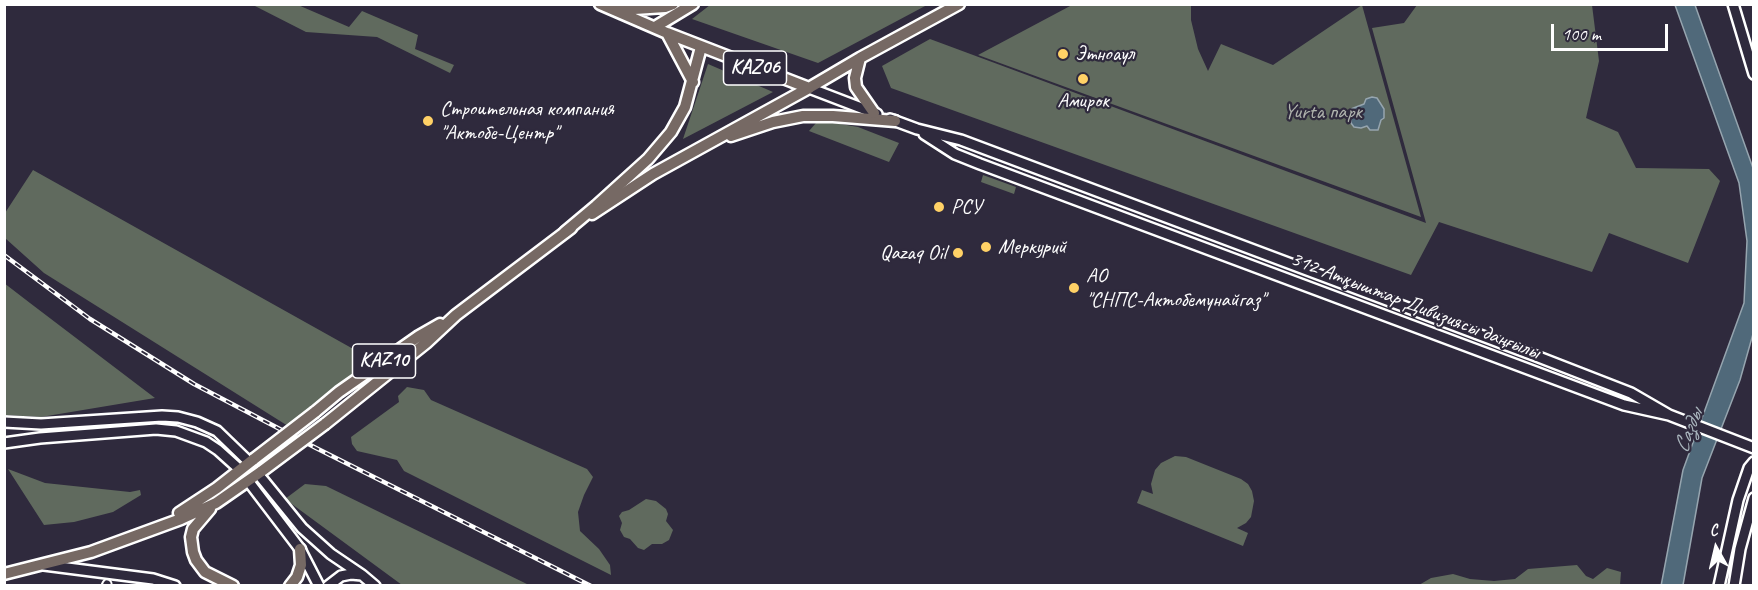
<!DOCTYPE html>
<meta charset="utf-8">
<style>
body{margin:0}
#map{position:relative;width:1758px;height:590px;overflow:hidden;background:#2f2a3d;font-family:Caveat,sans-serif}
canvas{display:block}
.frame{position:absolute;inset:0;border:6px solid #fff;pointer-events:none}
.north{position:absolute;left:1686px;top:518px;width:60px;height:60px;-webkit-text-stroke:4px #2f2a3d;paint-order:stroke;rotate:352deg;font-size:16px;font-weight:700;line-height:24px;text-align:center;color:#fff}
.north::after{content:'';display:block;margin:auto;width:21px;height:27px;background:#fff;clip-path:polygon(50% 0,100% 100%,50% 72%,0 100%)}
.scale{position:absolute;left:1551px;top:24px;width:117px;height:27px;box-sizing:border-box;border:3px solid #fff;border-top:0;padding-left:8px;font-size:18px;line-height:21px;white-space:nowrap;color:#fff;-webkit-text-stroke:4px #2f2a3d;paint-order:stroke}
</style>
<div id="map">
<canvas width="1758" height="590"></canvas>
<div class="frame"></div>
<div class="north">С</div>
<div class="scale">100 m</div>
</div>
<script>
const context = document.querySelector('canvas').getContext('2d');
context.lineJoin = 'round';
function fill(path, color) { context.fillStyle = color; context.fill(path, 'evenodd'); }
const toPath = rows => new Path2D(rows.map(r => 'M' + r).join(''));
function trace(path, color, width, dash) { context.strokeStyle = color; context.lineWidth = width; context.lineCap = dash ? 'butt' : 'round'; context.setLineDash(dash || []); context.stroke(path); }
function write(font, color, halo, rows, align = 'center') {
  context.font = font + ' Caveat,sans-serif'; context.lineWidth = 4.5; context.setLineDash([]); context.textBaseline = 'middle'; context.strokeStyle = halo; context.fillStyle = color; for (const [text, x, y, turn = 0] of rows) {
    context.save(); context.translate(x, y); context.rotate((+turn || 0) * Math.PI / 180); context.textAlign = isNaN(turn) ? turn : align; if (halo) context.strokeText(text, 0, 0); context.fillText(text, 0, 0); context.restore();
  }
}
const green = toPath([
 [1191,4,1191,20,1198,49,1208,71,1221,44,1273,65,1362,5,1421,217,978,55,1072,5],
 [253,5,298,5,349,27,362,11,418,35,415,49,454,65,450,73,377,37,306,32],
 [710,5,710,4,927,5,818,63,692,19],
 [1417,5,1592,5,1599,61,1586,118,1618,132,1636,168,1709,169,1720,181,1688,263,1609,233,1592,272,1439,222,1411,275,891,88,882,66,930,39,1426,223,1372,28,1404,23],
 [708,64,773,92,683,139],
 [816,123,835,123,858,127,899,143,889,162,809,131],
 [33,170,373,360,288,426,44,273,5,238,5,213],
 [983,175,1016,187,1014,194,981,182],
 [4,283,30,303,155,398,41,417,5,415],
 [407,387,424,390,431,400,587,469,593,477,584,495,578,512,580,531,599,549,610,565,611,575,404,471,397,460,357,451,352,444,351,437,399,402,398,396],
 [1175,456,1186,457,1241,479,1248,484,1252,491,1254,501,1251,517,1246,523,1237,528,1248,533,1243,546,1137,503,1142,490,1153,494,1151,484,1155,470,1161,463],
 [8,469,45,483,130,492,140,490,141,495,113,512,74,522,44,525],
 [305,484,326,486,529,585,402,585,285,499],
 [646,499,656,501,666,509,668,514,666,521,673,530,669,540,662,544,652,544,644,550,638,548,630,539,624,537,620,530,622,523,619,516,622,512,629,510],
 [1577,565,1586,576,1593,579,1607,568,1621,572,1620,585,1419,585,1431,578,1453,574,1470,579,1494,581,1515,579,1528,569]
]);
const water = toPath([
 [1675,5,1695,5,1753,168,1753,334,1740,380,1702,478,1683,585,1661,586,1683,470,1744,303,1747,241,1739,183,1675,5],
 [1372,97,1377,98,1384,109,1384,118,1381,120,1378,130,1370,130,1367,126,1361,128,1354,127,1351,123,1351,117,1358,110,1351,109,1364,104,1366,99,1372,97]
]);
const minor = toPath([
 [106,586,107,584]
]);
const secondary = toPath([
 [1733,4,1754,74],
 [809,88,877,114],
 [890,119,917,129,961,140,1536,356,1631,393,1669,415],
 [924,134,955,154,980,164,1624,405,1669,415,1754,448],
 [4,422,41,424,162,416,178,417,197,422,217,431,247,460],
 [4,443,40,438,156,429,176,431,206,442,218,450,238,468],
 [259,475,302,528,331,554,362,575],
 [249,482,300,549,319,586],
 [44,565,153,579,175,586],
 [328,586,341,576,351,574,362,575,375,586],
 [1719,586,1738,500,1749,468,1754,462],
 [1734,586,1740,549,1754,498]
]);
const primary = toPath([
 [731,136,773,122,803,116,833,116,895,121],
 [592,214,653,174,809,88],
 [315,412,339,392,419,336,440,324],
 [325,424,426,343,456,315,571,228],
 [210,509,193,529,191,537,193,552,196,560,205,572,233,586],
 [179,513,217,488,254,459],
 [4,574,91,552,181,519,216,503,262,471],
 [290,586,297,577,301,565,300,549]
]);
const trunk = toPath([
 [600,4,667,33,809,88,860,58,959,4],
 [619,10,665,7,673,4],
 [655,27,693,4],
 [667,33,693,82],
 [860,58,855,78,856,87,874,113],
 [565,232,596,206,648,159,671,132,685,107,701,47]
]);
const rail = toPath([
 [4,255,90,319,194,384,316,448,591,586]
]);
const primaryBridge = toPath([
 [254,459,315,412],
 [262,471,325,424]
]);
const markers = [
 [1063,54,6,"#ffd166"],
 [1083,79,6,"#ffd166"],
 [428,121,6,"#ffd166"],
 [939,207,6,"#ffd166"],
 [986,247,6,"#ffd166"],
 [958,253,6,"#ffd166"],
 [1074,288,6,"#ffd166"]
];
const shields = [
 [755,68,63],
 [384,361,63]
];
const shieldNames = [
 ["KАZ06",755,68],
 ["KAZ10",384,361]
];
const poiNames = [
 ["Этноаул",1075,54],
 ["Амирок",1083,101,"center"],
 ["Строительная компания",440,109],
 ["\"Актобе-Центр\"",440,133],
 ["РСУ",951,207],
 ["Меркурий",998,247],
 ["Qazaq Oil",946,253,"right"],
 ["АО",1086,276],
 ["\"СНПС-Актобемунайгаз\"",1086,300]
];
const parkNames = [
 ["Yurta парк",1323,112]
];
const streetNames = [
 ["312 Атқыштар Дивизиясы даңғылы",1415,306,21]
];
const waterNames = [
 ["Сазды",1689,431,-69]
];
fill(green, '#606a5e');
fill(water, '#50697a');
trace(water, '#96a5af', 1.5);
trace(minor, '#fff', 11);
trace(secondary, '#fff', 14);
trace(primary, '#fff', 15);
trace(trunk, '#fff', 15);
trace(minor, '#2f2a3d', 7);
trace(secondary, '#2f2a3d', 9);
trace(primary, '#766964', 10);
trace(trunk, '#766964', 10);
trace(rail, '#fff', 4.5);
trace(rail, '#2f2a3d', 2, [7]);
trace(primaryBridge, '#fff', 15, []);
trace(primaryBridge, '#766964', 10);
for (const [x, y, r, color] of markers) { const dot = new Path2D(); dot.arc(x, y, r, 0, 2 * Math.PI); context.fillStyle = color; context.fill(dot); trace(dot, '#2f2a3d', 2); }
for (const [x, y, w] of shields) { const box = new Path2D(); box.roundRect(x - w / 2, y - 17, w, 34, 4.5); context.fillStyle = '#2f2a3d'; context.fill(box); trace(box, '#fff', 1.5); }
write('bold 20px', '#fff', null, shieldNames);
write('21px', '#fff', '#2f2a3d', poiNames, 'left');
write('21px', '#b0b4ae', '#2f2a3d', parkNames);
write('21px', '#fff', '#2f2a3d', streetNames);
write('italic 22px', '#a8b4bc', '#2f2a3d', waterNames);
</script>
